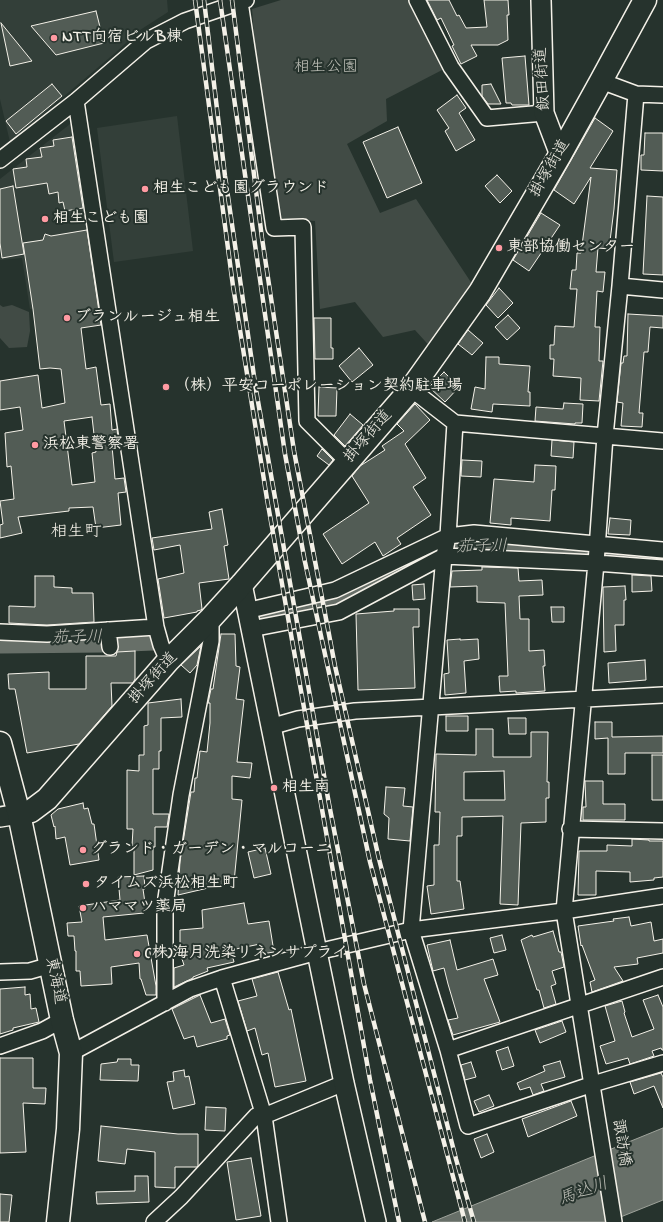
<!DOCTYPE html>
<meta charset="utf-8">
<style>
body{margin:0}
canvas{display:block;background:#26332d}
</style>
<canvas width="663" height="1222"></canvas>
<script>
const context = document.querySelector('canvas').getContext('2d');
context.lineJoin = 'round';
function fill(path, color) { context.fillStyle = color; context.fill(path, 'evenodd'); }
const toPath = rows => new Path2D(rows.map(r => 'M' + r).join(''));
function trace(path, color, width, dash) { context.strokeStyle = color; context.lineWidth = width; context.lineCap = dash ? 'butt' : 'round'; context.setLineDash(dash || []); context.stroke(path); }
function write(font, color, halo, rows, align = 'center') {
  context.font = font + ' "Indie Flower","Klee One",sans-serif'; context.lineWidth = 4; context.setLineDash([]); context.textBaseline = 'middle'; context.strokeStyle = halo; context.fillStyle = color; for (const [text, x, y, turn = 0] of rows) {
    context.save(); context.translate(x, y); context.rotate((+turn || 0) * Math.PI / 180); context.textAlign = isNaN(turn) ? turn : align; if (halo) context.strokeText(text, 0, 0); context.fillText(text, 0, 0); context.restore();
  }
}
const built = toPath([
 [0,0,167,0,168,12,140,30,115,53,10,142,0,99],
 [177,116,193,251,114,262,97,128],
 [74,121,101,298,30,309,22,258,0,260,0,179]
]);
const green = toPath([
 [281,0,410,0,444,69,386,99,387,121,347,144,380,213,416,199,478,293,434,351,415,330,383,337,355,302,320,309,315,221,282,218,257,74,252,9],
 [0,305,3,307,12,305,29,312,30,331,27,347,9,348,0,338]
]);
const water = toPath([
 [663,1128,663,1200,608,1222,432,1222,663,1128]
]);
const river = toPath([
 [266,616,282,615,334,600,436,552,459,546,590,551,663,558],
 [0,640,103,639,153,637]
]);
const building = toPath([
 [427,0,449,0,457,16,459,15,466,28,487,27,484,0,508,0,509,15,507,15,508,40,498,45,471,45,477,56,461,64,452,46,454,45,441,18,437,20,427,0],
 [96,11,104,43,56,55,31,26,96,11],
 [1,23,32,61,10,66,1,23],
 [525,56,529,105,512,105,511,103,506,103,502,58,525,56],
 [52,84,62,96,16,134,6,121,52,84],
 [491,84,501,104,488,104,482,96,482,85,491,84],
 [457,95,466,108,459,113,475,140,456,151,445,131,449,128,437,110,457,95],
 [595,118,613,131,590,168,617,170,614,209,609,249,598,248,596,272,605,272,603,292,597,291,595,327,600,327,599,361,603,361,599,401,580,400,581,378,553,376,554,359,550,359,550,345,554,345,555,326,574,327,577,289,570,289,572,270,576,270,577,253,581,253,591,177,574,204,554,190,595,118],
 [398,127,422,183,387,198,363,142,398,127],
 [645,133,663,133,663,171,641,170,641,155,644,155,645,133],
 [72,137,83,208,65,211,63,202,59,203,58,192,49,194,47,183,16,188,13,169,27,167,26,159,42,157,40,148,54,146,53,140,72,137],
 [497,175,512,191,500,203,485,186,497,175],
 [13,186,24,254,2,258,0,243,0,189,13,186],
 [647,196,663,197,663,275,643,274,647,196],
 [541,213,560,225,529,271,513,260,541,213],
 [87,230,101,325,81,328,86,369,96,367,101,405,110,404,112,430,117,429,119,445,112,446,115,479,124,478,126,492,118,493,121,525,96,528,93,507,69,508,69,511,18,517,22,533,0,538,0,525,3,524,0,501,14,499,11,466,7,467,5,433,23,430,20,407,0,410,0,381,38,375,42,408,65,403,61,369,50,368,40,369,33,309,23,243,43,240,45,234,51,236,87,230],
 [92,417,96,452,92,453,95,482,72,485,64,421,92,417],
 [499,288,513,303,498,318,486,305,499,288],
 [628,314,663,316,663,328,650,327,648,352,644,352,639,413,643,413,642,427,621,426,623,403,617,402,621,363,623,363,624,356,627,356,628,314],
 [508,315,520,328,507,340,495,327,508,315],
 [314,318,331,318,331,348,333,348,333,359,315,359,314,318],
 [468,330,483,343,472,355,458,344,468,330],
 [359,348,373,365,352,382,339,366,359,348],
 [486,357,499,357,499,364,530,366,528,392,530,392,530,406,493,404,492,412,471,409,475,387,485,389,486,357],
 [444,372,459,387,445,402,429,387,444,372],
 [319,387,337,388,336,416,318,416,319,387],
 [564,403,583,404,582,423,575,423,575,424,535,421,536,407,563,409,564,403],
 [415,404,430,420,405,444,426,478,413,487,431,515,397,538,401,544,383,556,375,542,342,564,323,534,369,503,352,476,360,466,385,450,382,446,404,431,397,424,415,404],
 [350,414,363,425,345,446,334,435,350,414],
 [552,440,574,442,573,458,551,456,552,440],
 [322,449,333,460,329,465,317,456,322,449],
 [462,460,482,461,481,477,461,476,462,460],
 [535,465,556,466,555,490,552,490,550,521,511,518,511,525,490,523,494,479,534,482,535,465],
 [222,509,228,545,224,546,229,579,199,583,202,609,201,610,197,611,197,612,164,618,158,579,184,573,180,545,154,550,152,538,212,529,209,512,222,509],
 [610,518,631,520,630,535,608,534,610,518],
 [482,567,518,568,519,581,542,580,543,595,519,596,520,619,529,619,529,651,544,650,545,666,543,666,545,691,516,693,516,691,500,692,499,676,508,676,505,603,477,602,477,586,450,587,452,571,482,570,482,567],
 [632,575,651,576,652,591,632,592,632,575],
 [35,576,54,576,54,587,72,588,72,593,93,593,94,622,47,625,9,623,9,606,35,607,35,576],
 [424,584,425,599,413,600,412,585,424,584],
 [625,586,626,600,624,600,624,625,615,625,616,651,604,652,603,587,625,586],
 [551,607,564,607,564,622,552,622,551,607],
 [394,609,419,609,419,627,413,627,415,688,358,690,356,614,394,611,394,609],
 [221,634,235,634,236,666,240,667,236,699,244,700,237,762,252,763,250,778,232,776,232,799,242,800,234,882,178,895,180,861,191,792,194,792,195,778,197,778,200,751,207,752,210,723,210,703,208,703,211,689,213,689,221,634],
 [460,639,460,640,478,639,479,659,464,661,466,693,445,695,444,674,449,673,447,640,460,639],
 [201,646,197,665,190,673,181,665,201,646],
 [135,651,135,679,133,683,111,683,112,706,79,744,27,753,15,689,9,689,8,674,49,672,49,689,86,689,86,656,116,656,117,652,135,651],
 [645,660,646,680,609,683,608,663,645,660],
 [181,699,182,717,161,718,161,751,159,751,159,769,153,769,153,814,169,814,167,827,155,827,155,847,153,847,153,870,134,875,134,846,132,846,133,829,127,829,127,770,139,771,139,755,144,755,144,726,148,725,148,703,181,699],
 [446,716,468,716,468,731,446,731,446,716],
 [508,718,526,718,526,734,509,734,508,718],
 [595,722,612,722,612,737,663,736,663,753,625,753,625,774,608,774,608,738,595,739,595,722],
 [476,729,493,729,493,757,531,757,531,732,548,732,547,782,549,782,549,798,546,798,546,822,521,823,518,905,500,904,503,816,462,817,462,836,457,836,457,881,460,881,464,909,431,914,427,886,434,885,434,845,439,845,440,812,435,812,436,754,476,755,476,729],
 [504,771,505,800,464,800,464,772,504,771],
 [652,755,663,755,663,800,652,800,652,755],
 [585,781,603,781,603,804,625,804,625,820,583,820,583,807,586,807,585,781],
 [386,787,405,788,403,806,413,807,410,841,388,839,389,818,384,814,386,787],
 [83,803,84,809,88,808,92,824,94,824,99,860,70,865,65,837,56,839,55,826,54,827,51,815,58,809,83,803],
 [632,839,649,840,649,841,663,841,663,877,654,878,654,880,630,882,630,872,596,871,596,895,578,895,579,851,607,851,607,845,632,846,632,839],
 [265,848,271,874,254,878,248,852,265,848],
 [144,876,145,889,143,889,146,910,143,910,144,913,103,917,105,940,147,935,156,986,156,995,146,995,141,979,140,979,139,963,111,967,112,984,81,986,80,971,76,971,76,951,75,951,74,936,68,936,67,923,82,922,79,906,120,900,118,877,144,876],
 [244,903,248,924,269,921,274,952,261,954,260,944,231,950,234,962,207,968,208,971,193,977,193,978,174,987,174,968,184,965,180,953,180,930,203,928,202,910,244,903],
 [629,917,631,926,651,922,654,941,663,939,663,953,637,958,638,964,614,967,623,981,592,992,590,982,595,980,582,945,581,946,578,926,614,921,613,919,629,917],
 [553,931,559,952,561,952,564,967,552,971,556,984,551,986,556,1004,544,1008,539,990,537,990,521,940,532,935,533,937,553,931],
 [502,935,506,950,494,953,490,938,502,935],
 [450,940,457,970,493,959,498,975,484,979,500,1022,453,1035,448,1020,458,1018,448,984,444,968,433,971,427,945,450,940],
 [278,972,289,1010,291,1009,306,1081,275,1087,268,1053,262,1055,255,1028,247,1031,238,1001,257,996,252,979,278,972],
 [25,987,25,995,30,994,31,1009,36,1008,39,1022,13,1028,13,1030,0,1034,0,989,25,987],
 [200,995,211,1023,225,1019,230,1035,227,1036,227,1039,197,1047,194,1036,184,1039,172,1009,200,995],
 [658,995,663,1007,663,1050,662,1050,661,1048,652,1051,654,1056,630,1064,628,1058,606,1064,600,1046,615,1041,605,1006,622,1001,625,1012,624,1013,632,1037,654,1029,643,1000,658,995],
 [562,1021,566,1032,540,1043,535,1030,562,1021],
 [508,1047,514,1066,502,1070,496,1051,508,1047],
 [0,1058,33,1058,33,1088,46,1088,45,1104,23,1103,26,1152,0,1153,0,1058],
 [118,1059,131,1059,131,1065,139,1065,138,1081,100,1080,101,1064,117,1062,118,1059],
 [560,1061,565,1077,541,1084,544,1091,533,1095,530,1087,520,1090,517,1083,545,1071,543,1066,560,1061],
 [471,1062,476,1077,465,1080,461,1065,471,1062],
 [184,1070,185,1077,189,1076,195,1104,173,1109,167,1082,174,1081,173,1072,184,1070],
 [661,1073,663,1077,663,1108,654,1086,634,1094,630,1082,661,1073],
 [489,1095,494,1106,479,1112,474,1101,489,1095],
 [571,1101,577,1116,528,1137,522,1119,571,1101],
 [206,1107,226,1108,225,1131,205,1130,206,1107],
 [101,1126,178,1134,198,1134,198,1166,197,1167,175,1167,175,1188,155,1187,155,1152,127,1149,125,1164,98,1161,101,1126],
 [487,1134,494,1152,481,1158,474,1139,487,1134],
 [251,1158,261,1216,236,1220,227,1162,251,1158],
 [135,1176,148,1176,149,1202,97,1204,96,1192,135,1191,135,1176],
 [0,1194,12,1195,9,1222,0,1222,0,1194]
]);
const minor = toPath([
 [417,0,451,67,487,118,544,113],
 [240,2,274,228,303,227,307,421,348,462],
 [601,81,636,94,620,286,605,436,596,563,564,911,614,1222],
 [636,94,663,95],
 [76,101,156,627,161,645,168,661],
 [0,160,76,101,146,41,185,21,246,0],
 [620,286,663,290],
 [411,389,455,423,663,441],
 [246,611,335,590,448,536,474,533,663,550],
 [251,629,339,612,444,556,596,563,663,568],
 [108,630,110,647],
 [0,632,47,634,156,627],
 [270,727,298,719,355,711,663,695],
 [570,829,663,831],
 [663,896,564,911,411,930,448,1050,468,1126,593,1084,663,1063],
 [0,972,30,971,51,965],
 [222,978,264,1116,279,1222],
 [165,1003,165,905,181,795,211,641,211,618],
 [0,1046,42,1031,62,1020],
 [448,1050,663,977],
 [71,1053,190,989,222,978,317,952,411,930,444,556,448,536,455,423],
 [264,1116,344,1083],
 [154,1222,181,1197,256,1116,263,1113]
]);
const tertiary = toPath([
 [541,0,544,113,560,155],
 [242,584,317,952,344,1083,376,1222],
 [0,817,19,814]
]);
const trunk = toPath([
 [0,743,19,814,62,1020,71,1053,68,1129,58,1222],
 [19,814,31,811,47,799,168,661,211,618,242,584,411,389,480,292,560,155,601,81,645,0]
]);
const rail = toPath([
 [195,0,233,286,267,499,370,1080,399,1222],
 [204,0,225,176,256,390,329,804,364,984,425,1222],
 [220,0,285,454,305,562,370,862,465,1222],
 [232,0,262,238,294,451,335,666,379,859,456,1159,474,1222]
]);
const markers = [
 [54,38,4,"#ff9aa2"],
 [145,189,4,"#ff9aa2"],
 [45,219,4,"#ff9aa2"],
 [499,248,4,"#ff9aa2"],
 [67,318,4,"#ff9aa2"],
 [166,387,4,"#ff9aa2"],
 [35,445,4,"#ff9aa2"],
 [274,788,4,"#ff9aa2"],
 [83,850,4,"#ff9aa2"],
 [86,884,4,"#ff9aa2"],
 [83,908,4,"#ff9aa2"],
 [137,954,4,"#ff9aa2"]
];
const poiNames = [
 ["NTT向宿ビルB棟",62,38],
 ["相生こども園グラウンド",153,189],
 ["相生こども園",53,219],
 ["東部協働センター",507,248],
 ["ブランルージュ相生",75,318],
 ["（株）平安コーポレーション契約駐車場",174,387],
 ["浜松東警察署",43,445],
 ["相生南",282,788],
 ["グランド・ガーデン・マルコーニ",91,850],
 ["タイムズ浜松相生町",94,884],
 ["ハママツ薬局",91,908],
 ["(株)海月洗染リネンサプライ",145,954]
];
const parkNames = [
 ["相生公園",326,68]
];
const streetNames = [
 ["飯田街道",544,79,-93],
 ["掛塚街道",551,169,-60],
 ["掛塚街道",369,437,-49],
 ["掛塚街道",154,679,-48],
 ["東海道",54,981,78],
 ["諏訪橋",620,1143,81]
];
const neighbourhoodNames = [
 ["相生町",76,533]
];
const waterNames = [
 ["茄子川",482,548,-1],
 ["茄子川",77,639,-1],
 ["馬込川",584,1193,-20]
];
fill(built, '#333f39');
fill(green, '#414b45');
fill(water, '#676f68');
trace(water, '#9fa39b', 1);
trace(river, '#676f68', 27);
fill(building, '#525c55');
trace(building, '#f4f1e8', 1);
trace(minor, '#f4f1e8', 18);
trace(tertiary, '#f4f1e8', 22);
trace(trunk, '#f4f1e8', 25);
trace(minor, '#26332d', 15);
trace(tertiary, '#26332d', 19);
trace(trunk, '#26332d', 22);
trace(rail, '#f4f1e8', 4.5);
trace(rail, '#26332d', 3, [9]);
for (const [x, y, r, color] of markers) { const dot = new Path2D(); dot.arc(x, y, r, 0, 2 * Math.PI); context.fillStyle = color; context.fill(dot); trace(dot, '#26332d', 1.5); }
write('bold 16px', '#f4f1e8', '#26332d', poiNames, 'left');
write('16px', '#bebfb7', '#26332d', parkNames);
write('16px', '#f4f1e8', '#26332d', streetNames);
write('17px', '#f4f1e8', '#26332d', neighbourhoodNames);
write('italic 17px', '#bcbdb5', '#26332d', waterNames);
</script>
